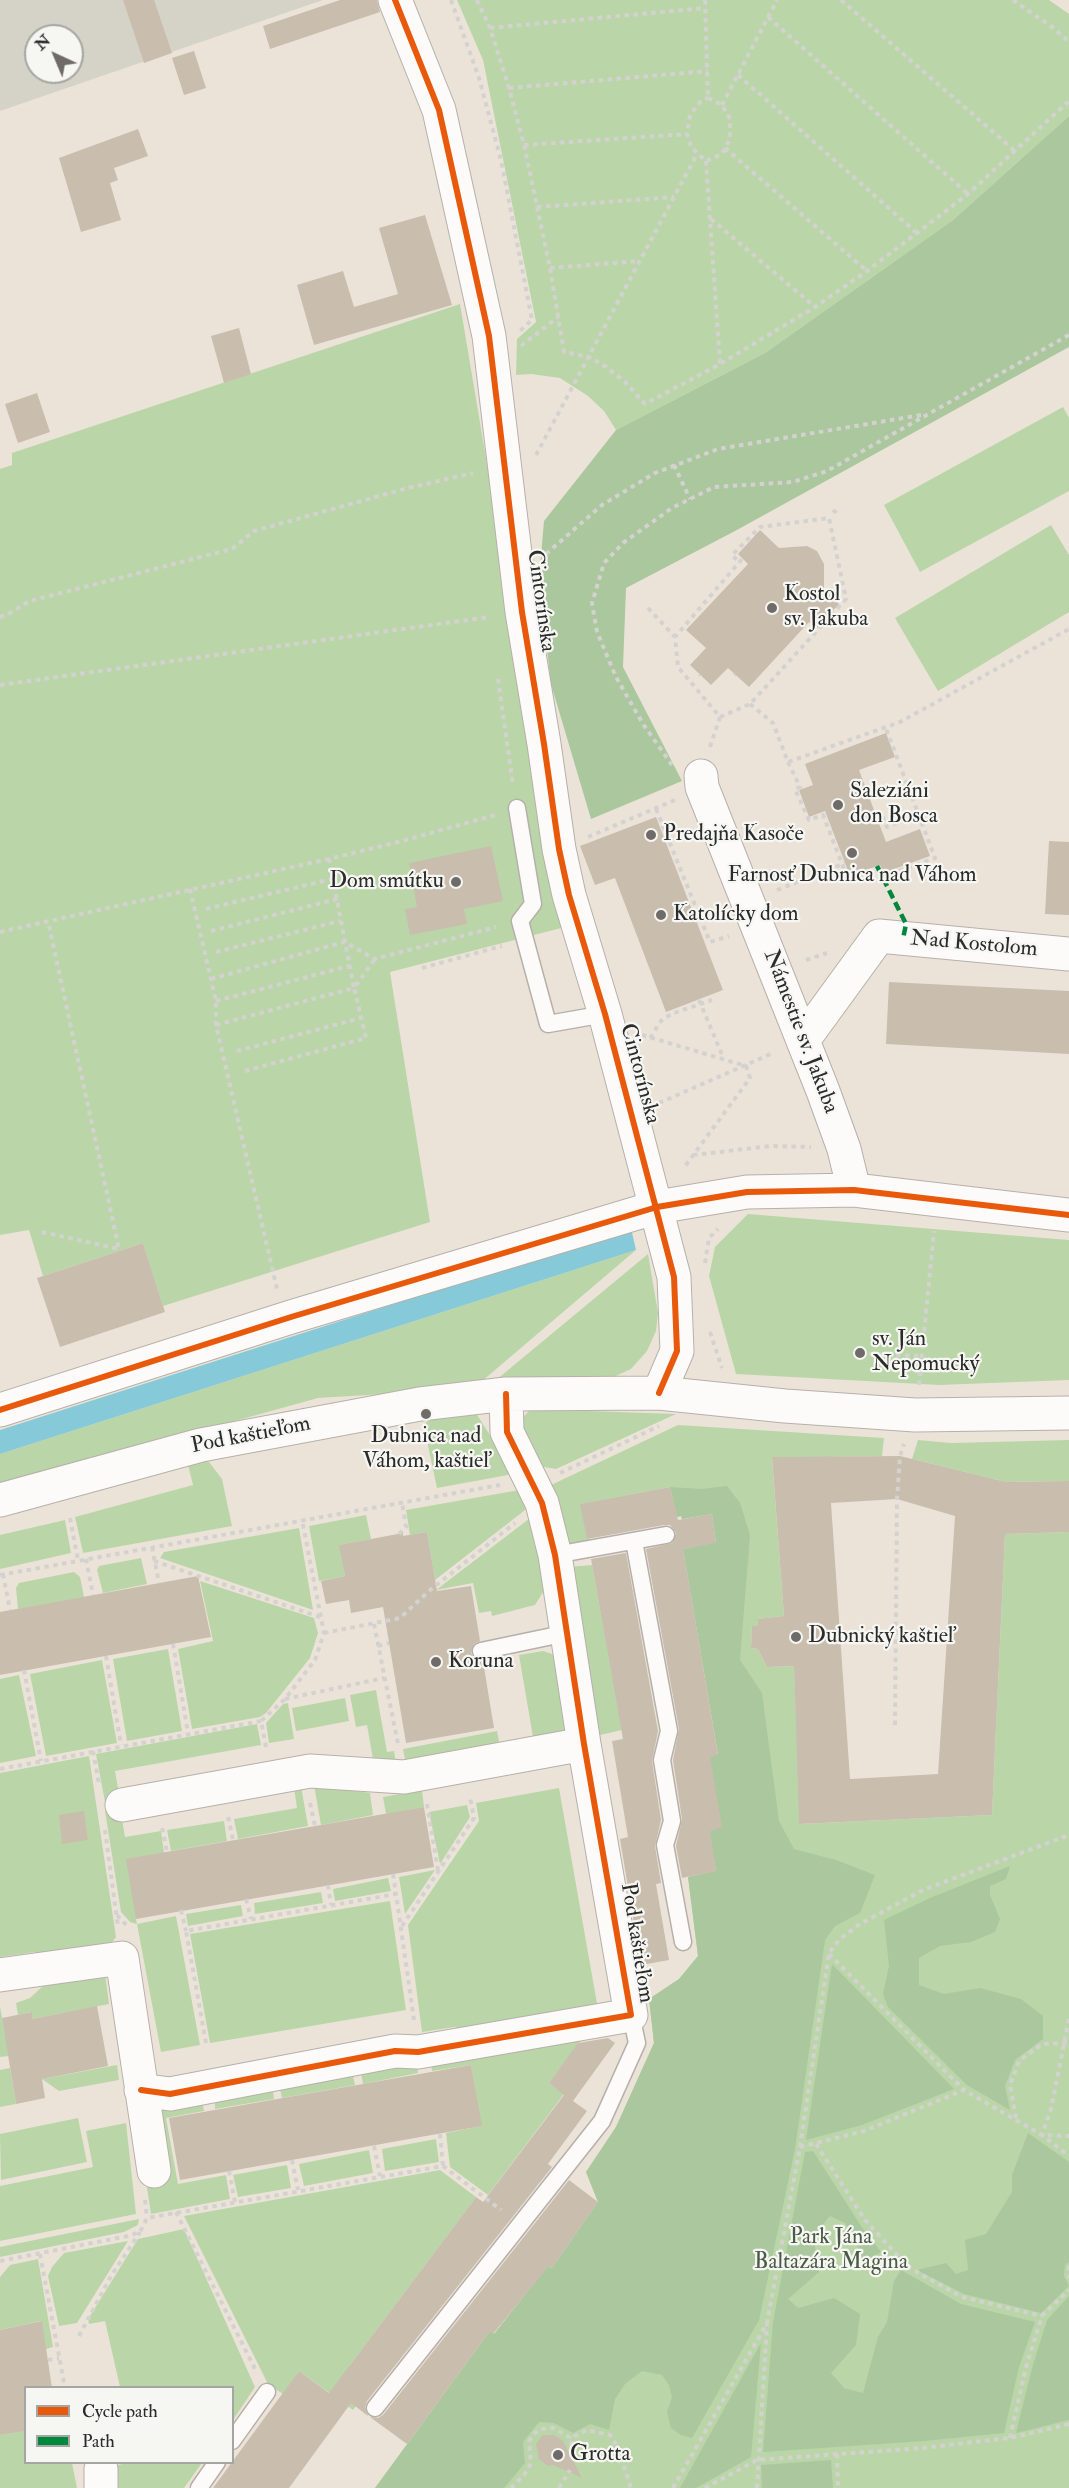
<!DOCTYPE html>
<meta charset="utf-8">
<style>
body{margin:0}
#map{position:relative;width:1069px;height:2488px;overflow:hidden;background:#ece3d8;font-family:"IM FELL Double Pica",serif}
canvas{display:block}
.legend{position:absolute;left:24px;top:2386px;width:210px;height:78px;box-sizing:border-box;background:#f6f6f2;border:2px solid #a5a5a2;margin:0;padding:8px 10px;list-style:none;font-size:18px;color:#2b2b2b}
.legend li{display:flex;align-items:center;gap:12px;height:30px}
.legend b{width:30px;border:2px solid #a5a5a2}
.north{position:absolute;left:24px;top:24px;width:60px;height:60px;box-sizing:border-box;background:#f6f6f2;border:2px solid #a5a5a2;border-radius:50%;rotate:316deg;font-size:16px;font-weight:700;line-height:24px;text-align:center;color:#2b2b2b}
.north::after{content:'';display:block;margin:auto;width:21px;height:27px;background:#6f6b68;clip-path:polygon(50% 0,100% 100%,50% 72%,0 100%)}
</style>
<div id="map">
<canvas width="1069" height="2488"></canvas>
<ul class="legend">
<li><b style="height:8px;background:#e8590c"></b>Cycle path</li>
<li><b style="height:8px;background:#00873e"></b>Path</li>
</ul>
<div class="north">N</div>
</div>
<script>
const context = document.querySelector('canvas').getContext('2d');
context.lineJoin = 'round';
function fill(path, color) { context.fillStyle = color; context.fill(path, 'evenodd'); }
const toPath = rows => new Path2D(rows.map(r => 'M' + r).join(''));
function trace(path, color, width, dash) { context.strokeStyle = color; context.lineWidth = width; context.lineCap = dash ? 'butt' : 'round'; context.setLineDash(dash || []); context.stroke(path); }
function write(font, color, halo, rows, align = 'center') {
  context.font = font + ' "IM FELL Double Pica",serif'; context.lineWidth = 4.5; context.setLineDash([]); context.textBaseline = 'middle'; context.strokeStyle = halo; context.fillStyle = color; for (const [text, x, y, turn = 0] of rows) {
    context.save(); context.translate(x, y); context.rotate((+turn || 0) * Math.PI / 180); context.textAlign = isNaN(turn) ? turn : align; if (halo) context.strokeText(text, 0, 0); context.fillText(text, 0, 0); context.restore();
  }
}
const industrial = toPath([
 [0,0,323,0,0,111],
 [36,36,72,36,72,72,36,72]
]);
const green = toPath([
 [457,0,1049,0,1069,14,1069,116,953,220,765,353,616,430,604,411,588,396,560,378,531,374,516,375,517,339,536,322,483,60],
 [460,304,565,927,390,972,430,1222,163,1306,143,1243,43,1276,29,1230,0,1235,0,469,12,465,12,453],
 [1063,407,1069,418,1069,491,920,572,884,505],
 [1051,525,1069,555,1069,612,938,691,895,618],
 [748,1214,1069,1240,1069,1380,939,1385,736,1374,709,1276,715,1247],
 [636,1250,468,1393,435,1391,318,1398,0,1486,0,1454],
 [648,1254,658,1313,656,1331,647,1351,631,1369,609,1379,496,1380],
 [531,1409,676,1414,556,1469,538,1466,519,1421],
 [474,1410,512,1470,508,1475,437,1488,424,1427,427,1421,433,1415],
 [678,1425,884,1438,882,1456,772,1458,784,1616,758,1619,758,1626,752,1626,751,1648,758,1649,767,1667,794,1666,800,1824,992,1815,1005,1534,1069,1532,1069,2488,375,2488,490,2331,494,2334,548,2266,552,2268,598,2202,586,2172,616,2127,654,2043,649,1999,679,1979,698,1956,688,1877,716,1870,709,1831,721,1827,718,1754,683,1549,716,1543,712,1514,682,1519,681,1516,677,1517,670,1487,581,1504,589,1541,562,1544,551,1485],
 [918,1440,951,1443,1069,1440,1069,1481,1006,1482,912,1459],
 [200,1459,209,1462,222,1479,232,1526,83,1553,75,1517,193,1485,188,1465],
 [525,1489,529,1507,435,1580,427,1532,410,1535,406,1510],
 [366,1515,371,1539,340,1545,345,1576,319,1581,309,1526],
 [534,1515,545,1589,535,1605,492,1616,491,1611,479,1613,473,1583,436,1590],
 [65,1520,71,1553,0,1569,0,1535],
 [299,1528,313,1610,160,1558,164,1552],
 [141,1558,147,1584,103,1593,97,1570,99,1566],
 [592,1565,622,1730,600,1735,568,1567],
 [74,1572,80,1577,84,1597,18,1609,16,1588,19,1583],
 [200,1581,314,1618,318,1633,310,1658,266,1713,260,1717,192,1729,178,1649,213,1641],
 [168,1649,182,1731,127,1741,113,1659],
 [543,1651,552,1654,560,1662,568,1724,564,1732,534,1743,519,1655],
 [102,1660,117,1743,46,1756,30,1674],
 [19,1675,36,1756,0,1763,0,1679],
 [376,1690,387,1752,394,1751,397,1768,373,1759,367,1725,356,1727,350,1695],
 [345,1698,349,1721,296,1731,292,1708],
 [288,1703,294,1739,269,1743,266,1723,283,1704],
 [257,1724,261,1745,115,1771,120,1799,105,1802,96,1754],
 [497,1731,501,1751,407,1769,403,1749],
 [89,1756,116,1937,105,1952,37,1959,35,1952,0,1957,0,1773],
 [314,1785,370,1793,373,1815,321,1825],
 [301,1786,308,1826,238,1839,234,1819,297,1808,294,1788],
 [559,1788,599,2015,479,2039,455,2027,422,2032,408,1925,479,1821,476,1803],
 [422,1790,424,1807,386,1814,383,1797],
 [467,1805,470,1817,440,1864,429,1812],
 [120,1808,125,1837,161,1831,164,1853,136,1919,137,1924,176,1916,200,2045,161,2052,137,1924,130,1922,121,1912,105,1811],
 [224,1821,227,1841,171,1851,167,1830],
 [435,1870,405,1914,399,1877],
 [388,1878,391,1891,335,1901,333,1889],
 [321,1892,323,1903,255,1914,254,1903],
 [390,1901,406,2010,210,2043,190,1934],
 [241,1905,243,1916,188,1926,186,1914],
 [104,1966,109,2004,32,2019,31,2012,18,2015,16,2003,30,1998,44,1985],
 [0,2007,9,2056,0,2057],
 [592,2026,549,2083,564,2094,488,2195,450,2167,446,2133,481,2126,471,2065,432,2071,430,2056],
 [417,2063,418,2073,363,2084,361,2073],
 [117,2065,119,2080,59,2091,42,2079],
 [10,2068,16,2104,0,2107,0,2070],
 [353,2076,355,2085,282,2098,280,2089],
 [273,2091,274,2099,215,2109,215,2101],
 [202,2100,204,2111,166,2118,178,2184,226,2175,230,2199,151,2214,145,2175,157,2109],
 [78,2118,87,2162,1,2180,0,2134],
 [126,2123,136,2214,0,2241,0,2186,93,2167,86,2131],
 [436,2139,439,2162,385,2171,382,2149],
 [369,2150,373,2173,304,2186,299,2164],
 [287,2165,291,2188,238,2197,233,2175],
 [440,2170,476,2197,350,2365,373,2383,353,2410,299,2371,283,2394,268,2384,184,2216],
 [139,2219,138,2225,124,2232,0,2257,0,2247],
 [184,2229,255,2387,233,2420,232,2388,120,2387,105,2321,89,2324,88,2319,138,2239],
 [128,2241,77,2323,59,2326,48,2276,52,2267,64,2253],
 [38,2259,53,2347,46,2349,41,2321,0,2330,0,2277,10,2265],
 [25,2431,26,2462,72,2463,77,2488,0,2488,0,2435],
 [130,2462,202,2463,184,2488,112,2488,111,2467]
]);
const forest = toPath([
 [1069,116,1069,347,735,531,626,588,623,667,682,781,591,819,551,684,539,579,544,521,616,430,765,353,953,220],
 [727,1486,740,1503,750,1535,740,1660,762,1693,779,1821,794,1849,836,1860,875,1875,860,1913,835,1926,825,1940,795,2149,759,2320,692,2438,681,2435,671,2428,667,2412,672,2397,669,2385,662,2375,642,2371,625,2384,615,2399,609,2430,590,2424,573,2433,554,2423,539,2422,523,2442,525,2463,504,2488,375,2488,490,2331,494,2334,548,2266,552,2268,598,2202,586,2172,616,2127,654,2043,649,1999,679,1979,698,1956,688,1877,716,1871,709,1831,721,1827,709,1757,718,1754,683,1549,716,1542,712,1514,682,1519,681,1516,677,1517,670,1487,701,1489],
 [1010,1866,1006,1879,990,1886,990,1895,1000,1919,995,1932,971,1942,940,1946,919,1958,919,1985,944,1994,980,1988,1021,1999,1043,2016,1043,2039,1015,2060,1005,2086,1010,2110,967,2085,888,2007,883,1994,889,1966,884,1920,930,1898],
 [832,1964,954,2089,862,2125,806,2140],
 [1028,2133,1069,2162,1069,2262,1065,2265,1064,2276,1069,2286,1041,2313,964,2294,917,2270,946,2263,956,2274,968,2270,965,2240,986,2234,1012,2192,1012,2175],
 [813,2151,861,2226,881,2252,864,2262,854,2236,845,2223,830,2216,819,2229,815,2247,819,2272,788,2299,798,2308,834,2298,860,2314,856,2345,831,2373,844,2388,863,2393,878,2337,887,2322,894,2281,901,2270,961,2304,1035,2322,1019,2367,1004,2433,924,2441,763,2452,773,2322,805,2152],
 [1069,2296,1069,2420,1016,2433,1032,2368,1047,2320],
 [761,2343,751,2457,696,2488,680,2488],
 [831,2460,833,2488,762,2488,761,2465]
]);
const water = toPath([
 [631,1228,636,1250,0,1454,0,1430]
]);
const building = toPath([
 [123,0,154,0,172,53,144,63],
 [340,0,377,0,380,12,270,49,263,26],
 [194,51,206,88,184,95,172,58],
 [138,129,148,156,114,168,118,180,110,183,121,220,81,232,59,158],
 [425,215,452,305,314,345,297,285,343,271,354,307,398,294,379,228],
 [239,328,251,374,224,383,211,336],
 [37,393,50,432,18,443,5,404],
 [760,530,779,548,807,546,817,551,824,564,824,589,839,604,816,629,809,622,749,687,728,668,711,685,690,665,706,648,686,630,748,564,738,554],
 [886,733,895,757,859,770,886,842,920,829,930,856,883,873,880,865,850,876,825,811,809,817,799,790,813,785,805,764],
 [656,817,723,990,666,1012,615,878,595,885,580,846],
 [1049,841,1069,842,1069,915,1045,914],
 [491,846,503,901,464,909,467,924,410,935,405,909,417,907,409,863],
 [889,982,1069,991,1069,1054,886,1044],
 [143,1243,165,1312,60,1347,37,1278],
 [900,1456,1006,1482,1069,1481,1069,1532,1005,1534,992,1815,799,1824,794,1666,767,1667,758,1649,751,1648,752,1626,758,1626,758,1619,784,1616,772,1457],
 [897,1499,955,1516,938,1774,850,1779,831,1503],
 [670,1487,678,1520,712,1514,716,1543,683,1549,718,1755,710,1757,722,1827,710,1831,716,1871,682,1878,676,1846,682,1819,673,1760,679,1729,646,1549,672,1543,676,1533,670,1525,664,1525,587,1539,580,1504],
 [427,1532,437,1591,471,1586,480,1641,474,1644,471,1653,474,1658,483,1661,494,1728,406,1743,383,1607,351,1613,349,1600,326,1604,321,1581,345,1576,339,1545,403,1533,403,1536],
 [626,1553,658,1731,652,1761,661,1820,655,1846,661,1883,656,1884,669,1960,641,1965,620,1839,628,1837,612,1741,623,1739,591,1559],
 [198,1576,211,1637,0,1675,0,1612],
 [424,1807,434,1867,136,1919,126,1859],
 [84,1811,88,1840,62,1844,59,1815],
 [97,2006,108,2066,42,2079,45,2098,16,2104,2,2018,32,2012,32,2019],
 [608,2038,615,2043,573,2101,587,2111,548,2164,552,2167,367,2401,365,2407,368,2416,351,2403,289,2488,213,2488,299,2371,329,2393,476,2197,483,2202,564,2095,549,2083,578,2043],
 [471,2065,482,2126,180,2180,169,2118],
 [569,2180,598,2202,552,2268,549,2266,493,2334,490,2331,407,2444,370,2417,378,2418,383,2415],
 [42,2321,52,2388,26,2388,26,2431,0,2435,0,2330],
 [543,2435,554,2435,563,2441,582,2478,553,2465,548,2466,539,2459,536,2444]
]);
const path = toPath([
 [451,0,479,78,501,160,532,320,520,331],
 [477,0,490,28,509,88,524,145,550,268,564,352,589,357,606,367,625,382,645,404,720,364,815,307,867,271,968,194,1069,101],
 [705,0,708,98],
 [841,0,1015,151],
 [1013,0,1052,27,1069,42],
 [768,17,968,194],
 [490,28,705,8],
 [738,75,918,234],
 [509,88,708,71],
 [708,98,722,105,730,119,730,139,722,154,706,161,691,147,687,134,690,115,701,101,708,98],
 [722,105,777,0],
 [524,145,687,134],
 [725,148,867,271],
 [706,161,720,364],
 [537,207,674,197],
 [711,219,815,307],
 [550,268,639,261],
 [521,346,558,317],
 [536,455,697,154],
 [674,465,690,499],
 [833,510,838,514],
 [546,554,602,505,655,473,718,449,921,415],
 [648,608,675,637],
 [0,617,6,615,30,601,232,549,254,531,408,488,473,473],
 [734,675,735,674],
 [700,676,700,675],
 [498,679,513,785],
 [0,685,489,617],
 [750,704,773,723,788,762,900,722,1069,629],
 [720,717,750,704,846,599,829,518,760,527,732,555,739,562],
 [710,747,720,717,678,667,675,637,742,559],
 [788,762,800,787,795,789,809,820,823,815,848,879,878,869],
 [672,765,643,724,616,677,597,632,592,603,604,563,623,543,672,508,714,487,793,482,827,471,1069,335],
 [656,809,710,942,729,936],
 [876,815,881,813,887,827,919,814],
 [588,837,675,800],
 [882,877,935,858,885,726],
 [190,889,216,1001,216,1025,277,1289],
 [777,890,845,863],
 [206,909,332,879],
 [211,931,337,899],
 [0,932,329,859,406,840,495,815],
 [216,952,340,921],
 [806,960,827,953],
 [422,968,502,946],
 [211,979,344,942,375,959,496,927],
 [699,1000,723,1057],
 [216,1001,349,966],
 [216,1025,354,988,329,859],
 [642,1035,746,1066,750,1078,683,1169],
 [650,1038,661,1021,671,1014,712,1000],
 [237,1051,361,1018],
 [245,1071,366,1038,354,988,375,959],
 [659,1103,773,1053],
 [693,1155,771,1146,811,1147],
 [42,1232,119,1249,48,921],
 [705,1263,709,1238,718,1229],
 [710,1332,722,1368],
 [869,1354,922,1356],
 [919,1385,934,1231],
 [560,1473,659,1426],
 [70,1518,78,1560],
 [399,1534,406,1527,402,1502],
 [152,1547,159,1583],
 [86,1559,93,1595],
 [154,1561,320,1617],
 [3,1574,10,1610],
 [0,1575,500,1485],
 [374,1624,398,1744],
 [324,1633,400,1618,429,1591,515,1523],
 [173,1644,188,1733],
 [378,1646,389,1643],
 [106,1656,121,1745],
 [24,1670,41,1761],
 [285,1699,384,1678],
 [895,1725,897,1499,900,1456,904,1444],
 [266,1747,261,1721,285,1699,315,1660,324,1633,302,1520],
 [93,1751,99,1784],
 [0,1769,261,1721],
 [310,1803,315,1826],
 [427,1804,438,1871],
 [228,1817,233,1840],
 [162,1828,167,1851],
 [105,1830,118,1927],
 [393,1874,396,1894],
 [328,1885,331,1905],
 [246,1899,251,1919],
 [181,1910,186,1931],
 [117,1915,128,1927],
 [402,1926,474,1818,470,1797],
 [829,1954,964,2090],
 [1069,2019,1051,2109,1042,2135,1069,2156],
 [206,2043,186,1931,396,1894,414,2020],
 [1016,2118,1010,2085,1019,2061,1042,2044,1069,2043],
 [440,2134,443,2166],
 [816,2144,865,2220,908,2267,962,2297,1042,2316],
 [374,2146,380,2176],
 [800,2147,864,2131,964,2090,1042,2135,1069,2136],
 [292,2160,298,2190],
 [229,2171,235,2202],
 [145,2200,147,2218],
 [176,2212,257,2373],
 [40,2254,65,2388],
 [0,2261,128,2236,140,2232,147,2218,443,2166,501,2210],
 [1069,2266,1069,2278],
 [79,2336,111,2276,140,2232],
 [48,2360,59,2358],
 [1010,2438,1026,2367,1042,2316,1069,2290],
 [837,2454,838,2488],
 [511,2488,524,2475,531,2463,529,2441,535,2433,541,2429,553,2428,569,2437,571,2444,575,2436,587,2430,610,2435,618,2448,631,2488],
 [559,2488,570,2470],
 [673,2488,767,2323,800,2147,829,1953,840,1939,860,1924,923,1890,1069,1835],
 [705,2488,757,2460,922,2448,1010,2438,1069,2424],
 [757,2488,767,2324]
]);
const service = toPath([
 [517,808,533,904,520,921,548,1024,605,1014],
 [634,1541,669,1731,662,1760,672,1821,665,1845,683,1942],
 [555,1555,666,1535],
 [481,1651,567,1633],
 [375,2408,602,2121,637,2043,631,2015],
 [232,2441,267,2392],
 [199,2488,217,2462]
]);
const minor = toPath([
 [395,0,439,110,489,336,522,612,544,744,559,849,569,895,605,1014,674,1277,677,1351,659,1393],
 [701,776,702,787,823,1091,844,1149,854,1190],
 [804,1039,879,936,1069,954],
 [0,1410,291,1317,657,1207,747,1192,854,1190,1069,1215],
 [0,1500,201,1445,420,1404,506,1394,659,1393,785,1406,915,1415,1069,1413],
 [122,1805,310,1771,404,1777,584,1744],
 [0,1975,122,1958,154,2171],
 [141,2090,170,2094,395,2051,418,2052,631,2015,584,1744,555,1555,542,1503,507,1432,506,1394],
 [101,2488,101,2469]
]);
const quiet = toPath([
 [877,866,906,924,903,939]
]);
const cycleway = toPath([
 [395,0,439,110,489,336,522,612,544,744,559,849,569,895,605,1014,674,1277,677,1351,659,1393],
 [0,1410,291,1317,657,1207,747,1192,854,1190,1069,1215],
 [141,2090,170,2094,395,2051,418,2052,631,2015,584,1744,555,1555,542,1503,507,1432,506,1394]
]);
const markers = [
 [772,608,6,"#6f6b68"],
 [838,805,6,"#6f6b68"],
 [651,835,6,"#6f6b68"],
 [852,853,6,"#6f6b68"],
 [456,882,6,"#6f6b68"],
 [661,915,6,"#6f6b68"],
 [860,1353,6,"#6f6b68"],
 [426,1414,6,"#6f6b68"],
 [796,1637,6,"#6f6b68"],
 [436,1662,6,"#6f6b68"],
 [558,2455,6,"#6f6b68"]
];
const poiNames = [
 ["Kostol",784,595],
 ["sv. Jakuba",784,620],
 ["Saleziáni",850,792],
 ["don Bosca",850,817],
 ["Predajňa Kasoče",663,835],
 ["Farnosť Dubnica nad Váhom",852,876,"center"],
 ["Dom smútku",444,882,"right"],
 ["Katolícky dom",673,915],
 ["sv. Ján",872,1340],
 ["Nepomucký",872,1365],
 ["Dubnica nad",426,1437,"center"],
 ["Váhom, kaštieľ",426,1462,"center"],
 ["Dubnický kaštieľ",808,1637],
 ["Koruna",448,1662],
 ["Grotta",570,2455]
];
const streetNames = [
 ["Cintorínska",540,601,82],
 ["Nad Kostolom",974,945,5],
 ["Námestie sv. Jakuba",800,1032,69],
 ["Cintorínska",639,1074,75],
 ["Pod kaštieľom",251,1436,-11],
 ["Pod kaštieľom",636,1943,81]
];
const parkNames = [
 ["Park Jána",831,2238],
 ["Baltazára Magina",831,2263]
];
fill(industrial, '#d5d3c7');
fill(green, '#bad6a8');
fill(forest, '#aac79e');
fill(water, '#86c9d8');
fill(building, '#c9bdae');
trace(service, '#b6b0aa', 19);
trace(minor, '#b6b0aa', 35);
trace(path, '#d4d2d0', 4, [4.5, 4.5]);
trace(service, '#fcfbf9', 16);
trace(minor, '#fcfbf9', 33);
trace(quiet, '#00873e', 4.5, [9, 4.5]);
trace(cycleway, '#e8590c', 6);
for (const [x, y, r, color] of markers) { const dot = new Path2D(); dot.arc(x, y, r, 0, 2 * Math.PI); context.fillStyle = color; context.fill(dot); trace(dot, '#f6f6f2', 2); }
write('22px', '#2b2b2b', '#f6f6f2', poiNames, 'left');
write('22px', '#2b2b2b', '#f6f6f2', streetNames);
write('22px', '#4a5b45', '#f6f6f2', parkNames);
</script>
